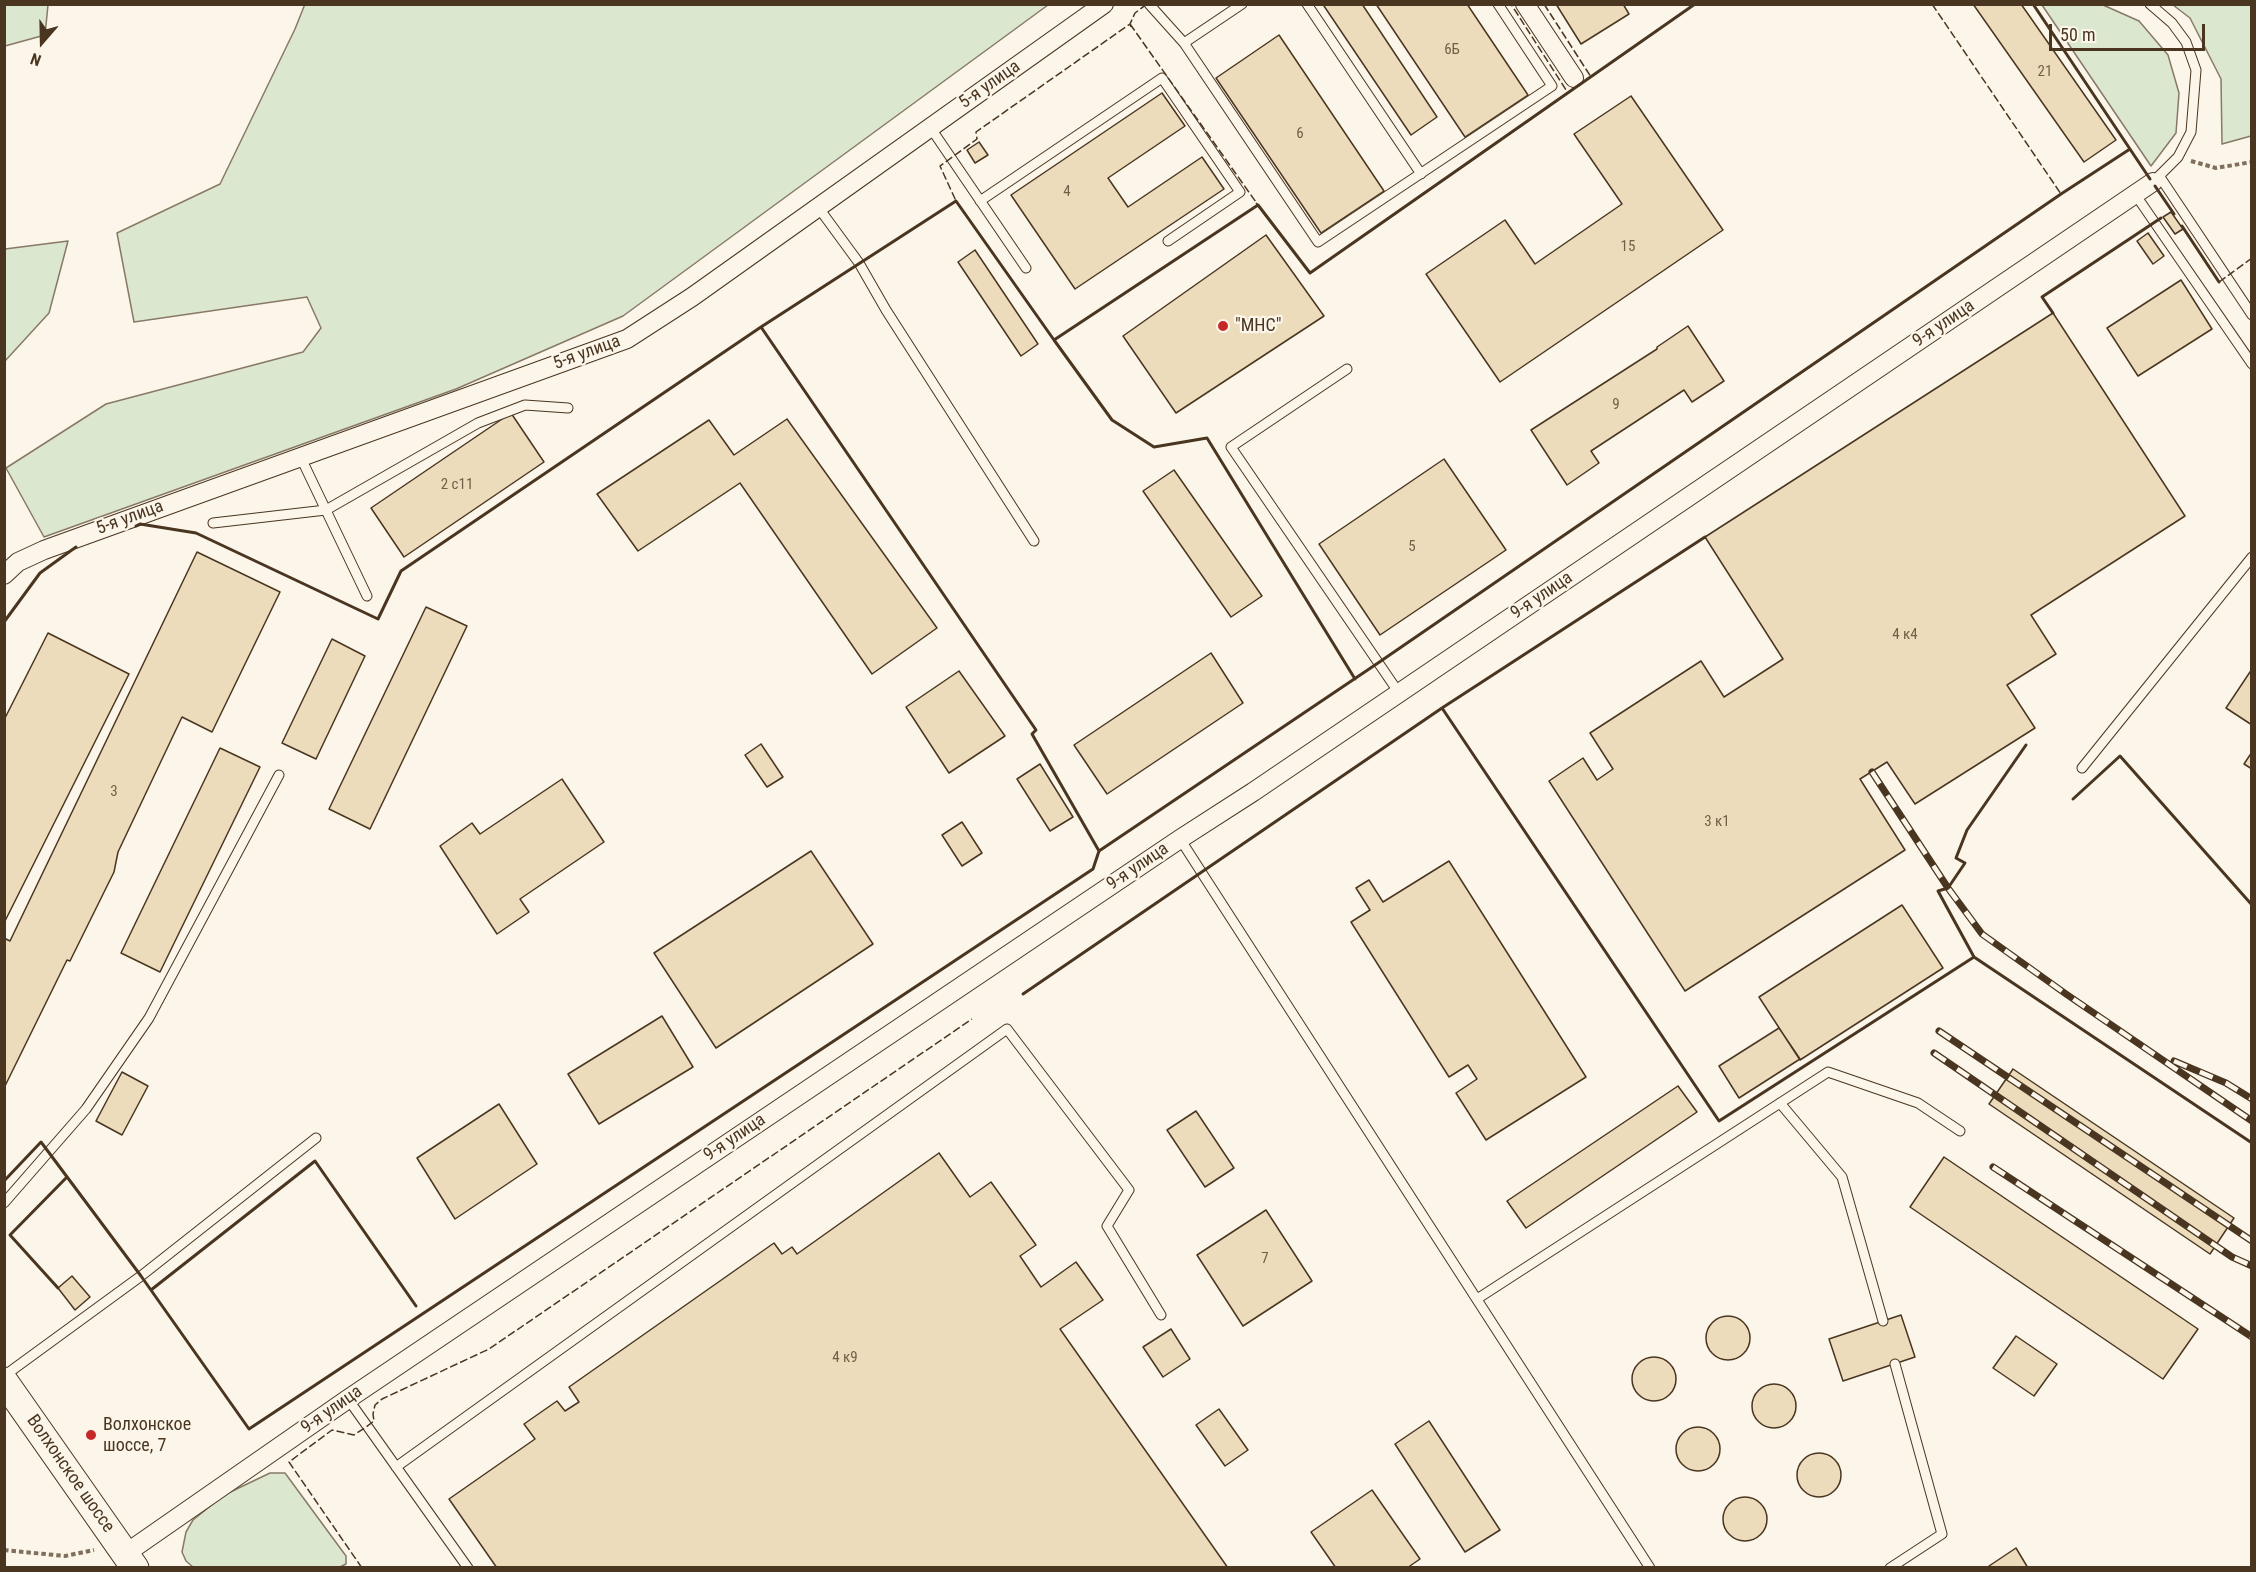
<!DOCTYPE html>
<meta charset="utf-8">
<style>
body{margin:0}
#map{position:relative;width:2256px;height:1572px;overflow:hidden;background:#fbf6e9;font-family:"Roboto Condensed",sans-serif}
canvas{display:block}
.frame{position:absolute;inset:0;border:6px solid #4a3520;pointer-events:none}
.north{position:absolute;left:12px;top:12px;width:60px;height:60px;-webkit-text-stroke:4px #fbf6e9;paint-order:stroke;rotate:200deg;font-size:16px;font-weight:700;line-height:24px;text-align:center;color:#4a3520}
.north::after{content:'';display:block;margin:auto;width:21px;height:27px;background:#4a3520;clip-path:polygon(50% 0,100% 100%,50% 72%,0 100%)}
.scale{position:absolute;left:2049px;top:24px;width:156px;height:27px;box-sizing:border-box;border:3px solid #4a3520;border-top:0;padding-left:8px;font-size:18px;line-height:21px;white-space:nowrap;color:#4a3520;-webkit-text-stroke:4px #fbf6e9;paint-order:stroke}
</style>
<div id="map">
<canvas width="2256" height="1572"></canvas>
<div class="frame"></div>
<div class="north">N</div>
<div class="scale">50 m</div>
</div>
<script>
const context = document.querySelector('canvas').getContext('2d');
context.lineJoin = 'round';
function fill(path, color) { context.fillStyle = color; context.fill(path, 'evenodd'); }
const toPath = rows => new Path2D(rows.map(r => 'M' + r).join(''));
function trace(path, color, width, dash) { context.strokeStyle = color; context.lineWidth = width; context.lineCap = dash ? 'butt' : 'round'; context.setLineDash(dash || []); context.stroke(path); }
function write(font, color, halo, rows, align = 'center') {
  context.font = font + ' "Roboto Condensed",sans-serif'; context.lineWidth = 4.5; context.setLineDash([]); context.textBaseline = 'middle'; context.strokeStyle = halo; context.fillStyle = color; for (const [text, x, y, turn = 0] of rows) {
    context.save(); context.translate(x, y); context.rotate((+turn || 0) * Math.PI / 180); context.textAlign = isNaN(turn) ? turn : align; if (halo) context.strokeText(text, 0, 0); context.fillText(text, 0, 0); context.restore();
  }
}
const green = toPath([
 [5,4,48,5,45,35,5,46,5,4],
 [305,4,1048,4,1048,5,623,316,456,389,44,537,6,468,106,404,303,352,321,328,307,297,134,322,117,233,220,184,295,29,305,4],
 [2042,5,2103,5,2139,21,2168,55,2179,93,2176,133,2151,166,2042,5],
 [2173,5,2251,5,2251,136,2222,144,2221,79,2190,18,2173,5],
 [68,241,49,313,5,361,5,249,68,241],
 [270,1473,285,1473,346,1556,346,1564,338,1568,193,1567,186,1561,182,1552,186,1532,193,1520,224,1495,270,1473]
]);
const building = toPath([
 [1326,4,1362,4,1437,117,1411,135,1324,6,1326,4],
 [1376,4,1467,4,1528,95,1465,137,1376,4],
 [1556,4,1623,4,1629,14,1581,44,1556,4],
 [1973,4,2021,4,2116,140,2084,162,1973,4],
 [1279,35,1384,191,1321,233,1216,78,1279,35],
 [1162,93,1185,126,1108,178,1128,207,1202,157,1224,189,1075,289,1011,195,1162,93],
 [1631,96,1723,230,1500,382,1426,274,1505,220,1535,264,1622,204,1574,134,1631,96],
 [979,142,988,155,975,163,967,150,979,142],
 [2171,212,2183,229,2175,234,2163,217,2171,212],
 [2148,233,2164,256,2153,264,2137,241,2148,233],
 [1266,235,1324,316,1176,413,1123,336,1266,235],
 [975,250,1038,344,1021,356,958,262,975,250],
 [2181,280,2212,329,2138,376,2107,328,2181,280],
 [2053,313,2185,516,2031,615,2056,654,2007,685,2035,728,1915,804,1887,762,1860,779,1905,850,1685,991,1549,781,1583,758,1597,780,1613,769,1590,733,1701,661,1724,697,1783,659,1705,537,2053,313],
 [1688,326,1724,381,1692,402,1684,390,1591,451,1599,463,1567,485,1531,430,1657,349,1657,347,1688,326],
 [511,413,544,462,404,557,371,508,511,413],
 [787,419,937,628,872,674,740,483,638,551,597,494,709,420,734,455,787,419],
 [1444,459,1506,550,1380,635,1319,544,1444,459],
 [1174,470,1262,596,1231,617,1143,491,1174,470],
 [197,552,280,592,212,732,182,717,118,852,114,872,70,961,67,960,5,1086,4,938,10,941,197,552],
 [426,607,467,626,370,829,329,809,426,607],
 [48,633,129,674,5,921,4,720,48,633],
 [332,639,365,656,316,759,282,743,332,639],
 [1211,653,1243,703,1107,794,1074,745,1211,653],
 [2252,669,2252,725,2226,708,2252,669],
 [959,671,1005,736,949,773,906,707,959,671],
 [761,744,783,777,767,787,745,755,761,744],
 [220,748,260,767,160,972,121,953,220,748],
 [2252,752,2252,769,2244,764,2252,752],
 [1040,764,1073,817,1050,831,1017,779,1040,764],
 [562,779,604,842,520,899,529,912,497,934,440,846,472,823,480,834,562,779],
 [962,822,982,853,962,866,942,835,962,822],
 [811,851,873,944,716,1048,654,953,811,851],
 [1449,861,1586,1077,1486,1140,1456,1093,1477,1079,1468,1065,1449,1077,1351,922,1370,910,1356,888,1369,880,1383,902,1449,861],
 [1902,905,1943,968,1800,1060,1759,997,1902,905],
 [662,1016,693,1067,599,1124,568,1074,662,1016],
 [1779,1028,1800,1059,1739,1098,1719,1066,1779,1028],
 [2013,1069,2234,1218,2210,1254,1989,1104,2013,1069],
 [122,1072,148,1086,122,1135,96,1121,122,1072],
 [1678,1086,1697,1112,1526,1228,1507,1201,1678,1086],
 [499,1104,537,1164,455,1219,417,1158,499,1104],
 [1196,1111,1234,1168,1205,1187,1167,1130,1196,1111],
 [939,1153,970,1197,991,1182,1036,1245,1020,1256,1041,1287,1076,1262,1103,1300,1060,1329,1228,1568,497,1568,449,1499,535,1439,524,1424,557,1401,565,1411,579,1402,569,1387,774,1243,782,1254,792,1247,797,1254,939,1153],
 [1944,1157,2198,1329,2163,1379,1910,1207,1944,1157],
 [1266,1210,1312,1281,1243,1326,1197,1255,1266,1210],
 [72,1276,90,1297,75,1310,58,1288,72,1276],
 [1901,1315,1915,1357,1843,1381,1829,1339,1901,1315],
 '1706 1338a22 22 0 1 1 44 0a22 22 0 1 1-44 0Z',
 [1171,1329,1190,1359,1163,1377,1143,1347,1171,1329],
 [2016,1336,2057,1364,2034,1396,1993,1368,2016,1336],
 '1632 1379a22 22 0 1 1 44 0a22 22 0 1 1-44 0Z',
 '1752 1406a22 22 0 1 1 44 0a22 22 0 1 1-44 0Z',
 [1219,1409,1248,1450,1225,1466,1196,1425,1219,1409],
 [1429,1421,1500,1530,1465,1552,1395,1444,1429,1421],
 '1676 1449a22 22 0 1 1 44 0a22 22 0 1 1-44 0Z',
 '1797 1475a22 22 0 1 1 44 0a22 22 0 1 1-44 0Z',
 [1372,1490,1420,1559,1407,1568,1336,1568,1311,1532,1372,1490],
 '1723 1519a22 22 0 1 1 44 0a22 22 0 1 1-44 0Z',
 [2016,1548,2028,1568,1986,1568,2016,1548]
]);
const path = toPath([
 [2191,161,2216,168,2252,162],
 [4,1550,65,1556,94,1550]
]);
const lane = toPath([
 [1149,4,1184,43,1242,4],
 [1307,4,1421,174],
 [2150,4,2172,23,2186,42,2196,70,2191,132,2178,157,2153,182],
 [1184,43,1318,242,1552,86,1498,4],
 [930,127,1026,268],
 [2160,177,2252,315],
 [2135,194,2252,364],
 [980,201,1162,78,1240,192,1168,241],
 [818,207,859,263,886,310,1034,541],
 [1347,369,1231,447,1399,693],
 [300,456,367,596],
 [213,523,326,510,478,423,525,405,568,408],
 [2082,768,2252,557],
 [1180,839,1650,1568],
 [1780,1103,1842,1177,1883,1321],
 [4,1203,86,1109,149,1018,279,775],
 [1477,1299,1828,1072,1918,1103,1960,1131],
 [4,1376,141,1276,316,1138],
 [348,1399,468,1568],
 [396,1467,1007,1029,1129,1190,1107,1226,1161,1315],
 [1890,1568,1942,1534,1895,1364]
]);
const street = toPath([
 [1525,4,1574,78],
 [4,575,18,562,44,550,627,339,692,297,1104,4],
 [125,1554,348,1399,1180,839,1253,792,2153,182]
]);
const secondary = toPath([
 [4,1381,135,1568]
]);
const rail = toPath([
 [1872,772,1948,888,1982,934,2066,994,2252,1121],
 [1939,1031,2252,1241],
 [1934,1053,2232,1257,2252,1266],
 [2174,1061,2226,1083,2252,1099],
 [1993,1167,2252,1337]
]);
const fence = toPath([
 [1544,4,1591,77,1695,4],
 [1932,4,2061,194],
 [1130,24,1258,205,1054,340,956,201,940,166,977,139,976,132,1130,24],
 [1131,27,1130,24,1135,13,1147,4],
 [1256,203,1310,273,1568,93,1511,4],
 [2219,282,2252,258],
 [362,1568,289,1462,332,1430,354,1435,366,1427,374,1421,373,1414,375,1405,382,1399,489,1349,972,1019]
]);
const wall = toPath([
 [2033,4,2150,179],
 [2155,186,2174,214],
 [2182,226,2219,282],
 [2053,313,2042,297,2161,218],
 [761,327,1036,730,1032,734,1099,851],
 [1054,340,1112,420,1154,447,1207,438,1355,679],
 [136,526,140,524,196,533,378,619,401,571,761,327,956,201,1054,340,1258,205,1310,273,1695,4],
 [4,622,40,573,76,547],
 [1442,708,1719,1121,1974,957,1938,891,1948,888,1965,863,1956,858,1967,830,2026,745],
 [2073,799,2120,756,2252,905],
 [1974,957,2252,1143],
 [1023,994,1442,708,1705,537],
 [4,1181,41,1142,141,1276,249,1429,1093,869,1099,851,1378,663,2061,194,2130,149],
 [58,1288,10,1235,67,1177],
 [151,1290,315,1161,416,1306]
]);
const markers = [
 [1223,326,6,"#c62828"],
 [91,1435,6,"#c62828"]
];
const numberNames = [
 ["6Б",1452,50],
 ["21",2045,72],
 ["6",1300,134],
 ["4",1067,192],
 ["15",1628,247],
 ["9",1616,405],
 ["2 с11",457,485],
 ["5",1412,547],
 ["4 к4",1905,635],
 ["3",114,792],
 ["3 к1",1717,822],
 ["7",1265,1259],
 ["4 к9",845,1358]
];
const streetNames = [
 ["5-я улица",990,85,-35],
 ["9-я улица",1944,324,-34],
 ["5-я улица",587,353,-20],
 ["5-я улица",130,518,-20],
 ["9-я улица",1542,596,-34],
 ["9-я улица",1138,867,-34],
 ["9-я улица",735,1138,-34],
 ["9-я улица",332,1410,-35],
 ["Волхонское шоссе",70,1474,55]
];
const poiNames = [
 ["\"МНС\"",1235,326],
 ["Волхонское",103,1425],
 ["шоссе, 7",103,1446]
];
fill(green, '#dce7d0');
trace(green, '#887966', 1.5);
fill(building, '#ecdcbc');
trace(building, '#4a3520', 1.5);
trace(lane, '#4a3520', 11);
trace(street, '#4a3520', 20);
trace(secondary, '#4a3520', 29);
trace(path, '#7f6f5c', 4, [4.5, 3]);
trace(lane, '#fbf6e9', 9);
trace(street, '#fbf6e9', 18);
trace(secondary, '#fbf6e9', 27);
trace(rail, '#4a3520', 7);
trace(rail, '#fbf6e9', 4.5, [14]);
trace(fence, '#4a3520', 1.5, [8, 3]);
trace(wall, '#4a3520', 3);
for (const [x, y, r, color] of markers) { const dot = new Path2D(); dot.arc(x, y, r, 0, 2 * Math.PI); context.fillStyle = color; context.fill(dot); trace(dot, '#fbf6e9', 2); }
write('15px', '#725f47', null, numberNames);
write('18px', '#4a3520', '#fbf6e9', streetNames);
write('18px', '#4a3520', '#fbf6e9', poiNames, 'left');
</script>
